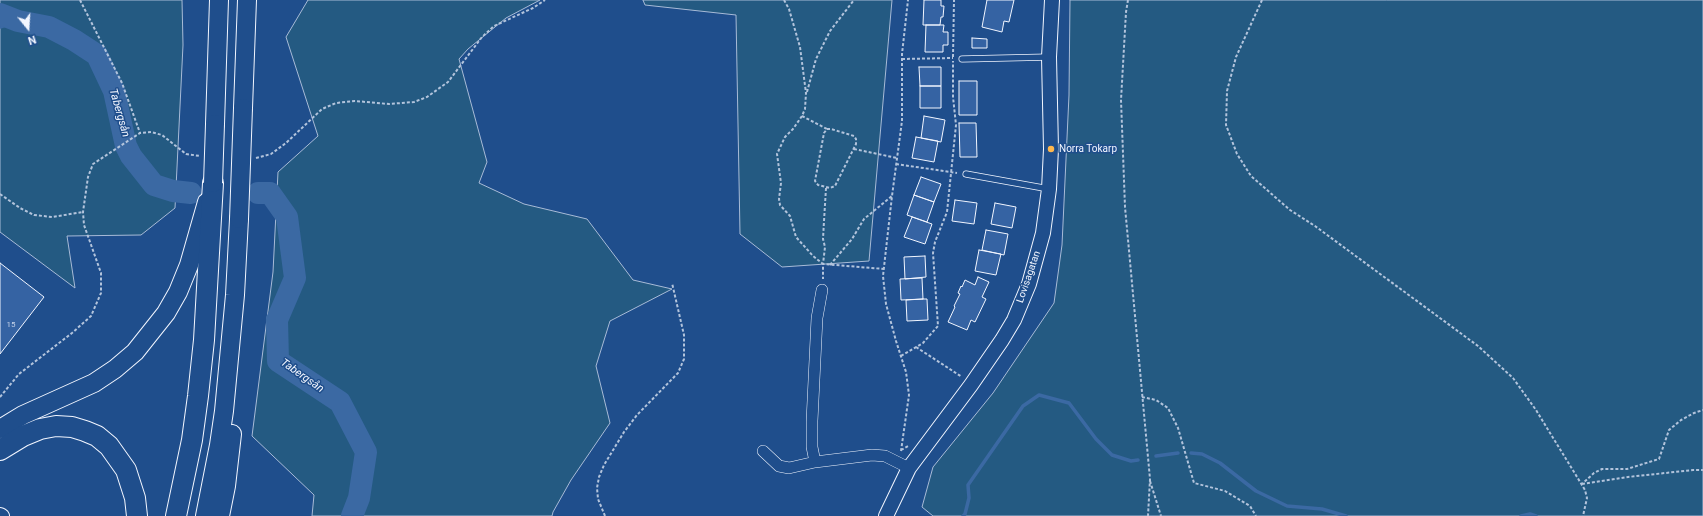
<!DOCTYPE html>
<meta charset="utf-8">
<style>
body{margin:0}
#map{position:relative;width:1703px;height:516px;overflow:hidden;background:#1f4e8c;font-family:Roboto,sans-serif}
canvas{display:block}
.north{position:absolute;left:8px;top:8px;width:40px;height:40px;-webkit-text-stroke:3px #1f4e8c;paint-order:stroke;rotate:162deg;font-size:11px;font-weight:700;line-height:16px;text-align:center;color:#f2f6ff}
.north::after{content:'';display:block;margin:auto;width:14px;height:18px;background:#f2f6ff;clip-path:polygon(50% 0,100% 100%,50% 72%,0 100%)}
</style>
<div id="map">
<canvas width="1703" height="516"></canvas>
<div class="north">N</div>
</div>
<script>
const context = document.querySelector('canvas').getContext('2d');
context.lineJoin = 'round';
function fill(path, color) { context.fillStyle = color; context.fill(path, 'evenodd'); }
const toPath = rows => new Path2D(rows.map(r => 'M' + r).join(''));
function trace(path, color, width, dash) { context.strokeStyle = color; context.lineWidth = width; context.lineCap = dash ? 'butt' : 'round'; context.setLineDash(dash || []); context.stroke(path); }
function write(font, color, halo, rows, align = 'center') {
  context.font = font + ' Roboto,sans-serif'; context.lineWidth = 3; context.setLineDash([]); context.textBaseline = 'middle'; context.strokeStyle = halo; context.fillStyle = color; for (const [text, x, y, turn = 0] of rows) {
    context.save(); context.translate(x, y); context.rotate((+turn || 0) * Math.PI / 180); context.textAlign = isNaN(turn) ? turn : align; if (halo) context.strokeText(text, 0, 0); context.fillText(text, 0, 0); context.restore();
  }
}
const green = toPath([
 [0,0,182,0,183,45,175,208,141,235,67,236,75,288,0,232,0,0],
 [308,0,540,0,506,18,468,49,459,59,487,162,479,183,524,204,587,219,633,280,672,289,610,321,596,366,610,423,571,480,553,512,552,516,312,516,314,495,252,436,273,272,278,172,318,136,286,37,308,0],
 [643,0,892,0,869,261,782,267,740,234,736,15,645,5,643,0],
 [1070,0,1703,0,1703,516,933,516,922,507,933,467,993,393,1054,303,1062,245,1069,95,1070,0]
]);
const stream = toPath([
 [0,27,18,21],
 [1191,453,1202,454,1220,463,1256,491,1287,506,1322,509,1346,516],
 [1156,456,1178,453],
 [963,516,965,514,969,498,968,485,1023,406,1039,395,1069,403,1096,439,1112,455,1131,461,1138,460],
 [1521,516,1530,514,1536,516]
]);
const river = toPath([
 [0,14,18,21,49,27,74,40,97,55,114,91,126,146,131,156,154,185,173,191,191,193],
 [258,193,270,193,287,217,295,278,277,320,278,361,340,402,366,452,359,498,352,516]
]);
const building = toPath([
 [924,0,941,0,941,6,944,6,943,17,941,17,940,25,923,25,924,0],
 [987,0,1014,0,1009,22,1004,21,1002,32,982,27,987,0],
 [926,25,944,25,943,32,948,32,948,45,943,45,943,52,925,52,926,25],
 [972,38,987,39,987,48,972,48,972,38],
 [919,67,941,67,941,86,920,86,919,67],
 [959,81,977,81,977,115,959,115,959,81],
 [920,86,941,86,941,108,920,108,920,86],
 [924,116,945,120,941,142,921,138,924,116],
 [959,123,976,123,977,157,960,157,959,123],
 [916,137,938,141,934,162,912,158,916,137],
 [921,177,941,184,934,202,914,195,921,177],
 [914,195,934,202,927,222,907,215,914,195],
 [955,200,977,203,974,224,952,221,955,200],
 [995,203,1016,207,1012,228,991,224,995,203],
 [912,217,932,224,925,244,904,237,912,217],
 [986,230,1008,234,1004,255,982,250,986,230],
 [979,250,1001,254,996,275,975,271,979,250],
 [925,256,926,277,905,279,904,257,925,256],
 [0,263,44,297,0,354,0,263],
 [978,277,989,282,982,297,986,299,975,322,971,320,967,330,948,322,955,307,954,306,960,294,958,293,961,286,962,287,965,280,975,285,978,277],
 [922,278,923,299,901,300,900,279,922,278],
 [923,299,927,299,928,320,907,321,906,300,923,299]
]);
const path = toPath([
 [80,0,122,83,140,133],
 [784,0,789,9,800,47,806,93,805,109,802,116,793,129,785,137,777,154,781,183,779,199,780,205,790,216,796,237,813,256,823,264,823,279],
 [1128,0,1126,12,1121,100,1125,207,1150,479,1148,516],
 [1262,0,1236,57,1227,91,1226,125,1237,154,1251,176,1290,210,1315,226,1478,346,1513,378,1536,410,1585,490,1587,498,1583,516],
 [953,57,954,0],
 [902,59,953,58],
 [807,92,816,59,830,31,854,0],
 [802,116,827,129],
 [827,129,831,129,854,136,856,139,856,144,835,186,830,188,818,185,815,181,824,133,827,129],
 [854,149,897,158],
 [256,158,271,154,286,143,322,109,336,103,355,101,389,104,414,102,427,97,448,82,482,37,494,26,533,8,545,0],
 [896,164,957,173],
 [826,188,824,221,823,239,825,247,823,264,884,269],
 [0,194,20,208,34,215,52,217,83,212],
 [830,265,852,239,864,219,892,196],
 [916,347,962,377],
 [901,356,923,343,938,326,933,253,935,242,947,212,956,125,953,97,953,61],
 [0,397,19,374,72,333,91,316,101,293,101,273,84,225,83,212,88,177,93,164,140,133,151,132,162,135,186,154,200,156],
 [1142,397,1156,400,1168,408,1178,428,1194,483,1225,491,1250,506,1256,516],
 [901,450,908,446],
 [901,451,909,395,906,372,896,341,886,304,883,276,892,196,902,121,902,54,908,0],
 [1150,481,1161,516],
 [1582,484,1628,477,1693,470,1703,470],
 [1581,485,1594,473,1602,469,1627,469,1659,459,1669,430,1681,420,1694,413,1703,410],
 [605,516,598,499,597,488,599,477,604,465,624,432,637,415,678,373,684,359,684,335,672,283]
]);
const service = toPath([
 [962,59,1049,57],
 [966,174,1049,189]
]);
const minor = toPath([
 [763,451,779,466,789,468,815,462,872,455,885,456,909,468],
 [815,462,812,447,812,421,817,318,822,290]
]);
const tertiary = toPath([
 [0,515,2,516],
 [886,516,909,468,971,385,1002,340,1014,320,1029,284,1043,233,1049,189,1051,149,1049,57,1052,0]
]);
const trunk = toPath([
 [243,108,247,0],
 [215,124,219,0],
 [0,429,23,415,94,383,115,369,135,352,166,313,178,292,189,265,207,202],
 [205,516,219,445,224,411,235,295,239,219],
 [220,516,226,486,232,434]
]);
const motorway = toPath([
 [0,450,23,436,40,429,56,426,72,427,85,431,97,436,109,446,126,470,135,498,137,516],
 [176,516,192,440,198,396,204,340,213,183]
]);
const trunkBridge = toPath([
 [213,183,215,124],
 [239,219,243,108]
]);
const markers = [
 [1051,149,4,"#ffb74d"]
];
const numberNames = [
 ["15",11,325]
];
const poiNames = [
 ["Norra Tokarp",1059,149]
];
const streetNames = [
 ["Lovisagatan",1029,277,-71]
];
const waterNames = [
 ["Tabergsån",119,113,74],
 ["Tabergsån",302,376,35]
];
fill(green, '#245a82');
trace(green, '#a8bbd7', 1);
trace(stream, '#3b69a3', 3.5);
trace(river, '#3b69a3', 22);
fill(building, '#3563a3');
trace(building, '#f2f6ff', 1);
trace(service, '#f2f6ff', 7);
trace(minor, '#f2f6ff', 12);
trace(tertiary, '#f2f6ff', 16);
trace(trunk, '#f2f6ff', 20);
trace(motorway, '#f2f6ff', 22);
trace(path, '#b3c4dc', 2, [3, 2]);
trace(service, '#1f4e8c', 5.5);
trace(minor, '#1f4e8c', 11);
trace(tertiary, '#1f4e8c', 14);
trace(trunk, '#1f4e8c', 18);
trace(motorway, '#1f4e8c', 20);
trace(trunkBridge, '#f2f6ff', 20, []);
trace(trunkBridge, '#1f4e8c', 18);
for (const [x, y, r, color] of markers) { const dot = new Path2D(); dot.arc(x, y, r, 0, 2 * Math.PI); context.fillStyle = color; context.fill(dot); trace(dot, '#1f4e8c', 1.5); }
write('8px', '#c3d1e8', null, numberNames);
write('10px', '#f2f6ff', '#1f4e8c', poiNames, 'left');
write('10px', '#f2f6ff', '#1f4e8c', streetNames);
write('italic 11px', '#f2f6ff', '#1f4e8c', waterNames);
</script>
